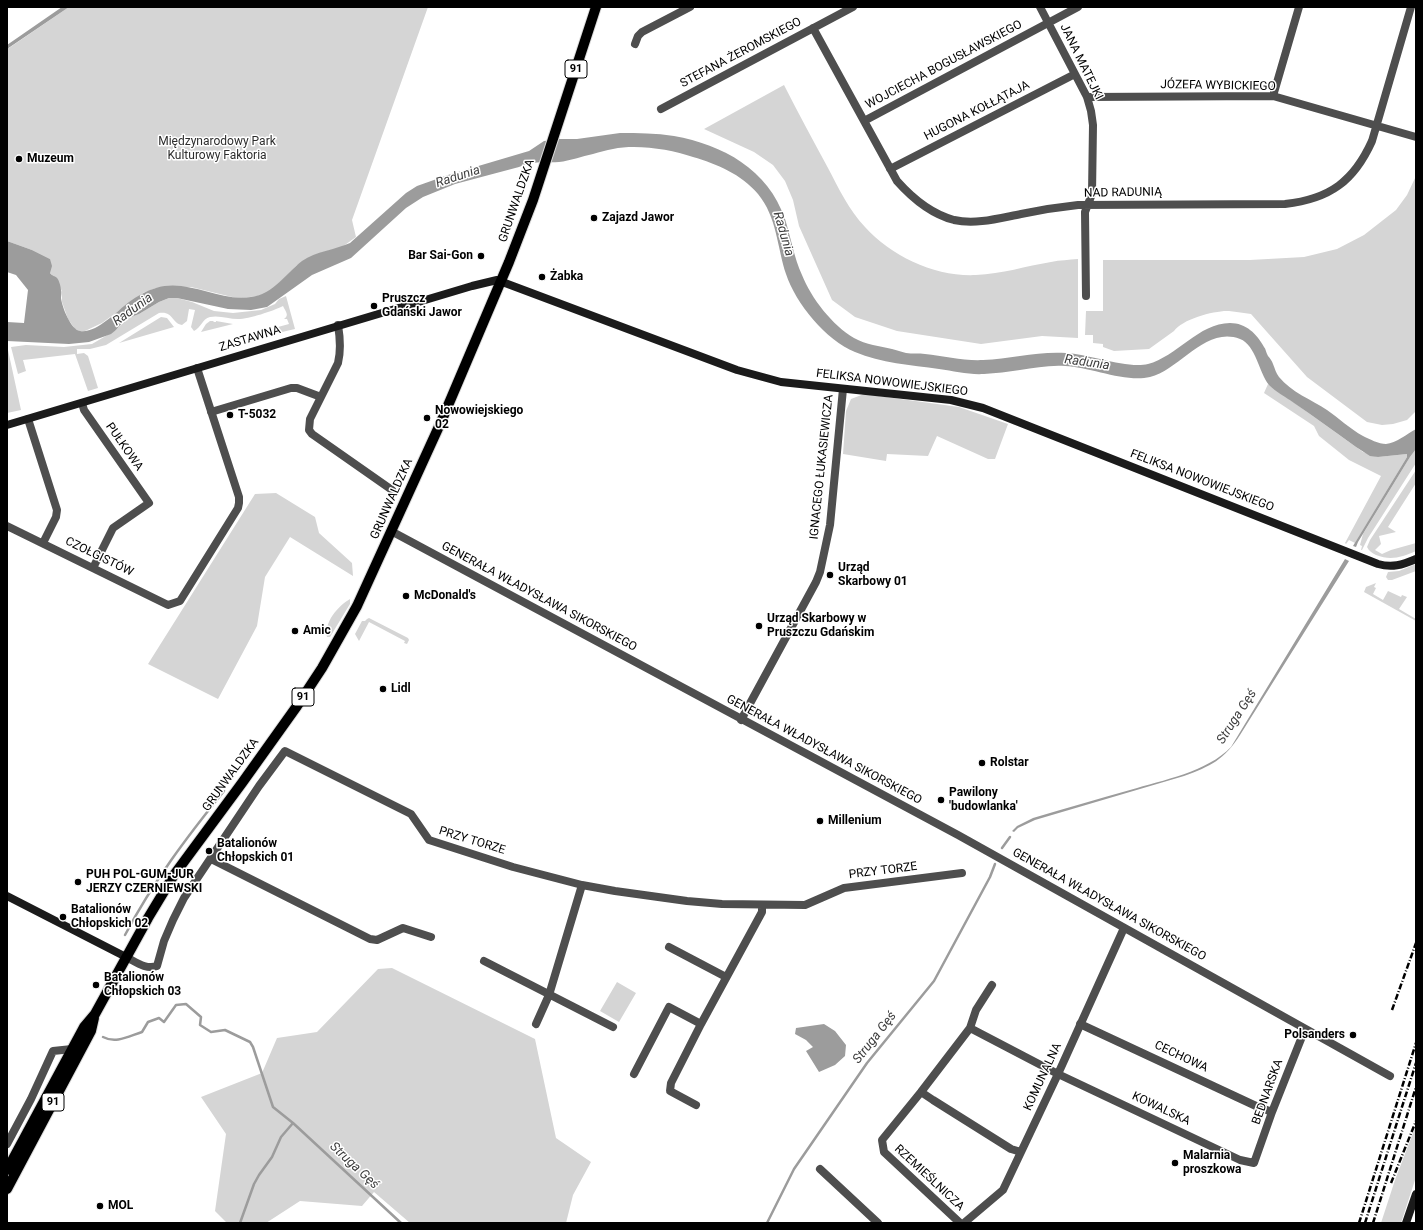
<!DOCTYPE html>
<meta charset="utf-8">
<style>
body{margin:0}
#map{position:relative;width:1423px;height:1230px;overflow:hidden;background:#fff;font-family:Roboto,sans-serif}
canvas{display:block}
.frame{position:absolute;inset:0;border:8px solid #000;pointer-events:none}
</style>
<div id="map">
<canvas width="1423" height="1230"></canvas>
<div class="frame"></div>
</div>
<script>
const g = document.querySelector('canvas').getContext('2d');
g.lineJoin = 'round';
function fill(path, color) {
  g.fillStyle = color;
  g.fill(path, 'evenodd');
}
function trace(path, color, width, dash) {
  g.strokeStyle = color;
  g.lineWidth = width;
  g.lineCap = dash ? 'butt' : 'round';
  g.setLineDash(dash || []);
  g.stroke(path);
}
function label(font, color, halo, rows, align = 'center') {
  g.font = font + ' Roboto,sans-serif';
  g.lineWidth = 3;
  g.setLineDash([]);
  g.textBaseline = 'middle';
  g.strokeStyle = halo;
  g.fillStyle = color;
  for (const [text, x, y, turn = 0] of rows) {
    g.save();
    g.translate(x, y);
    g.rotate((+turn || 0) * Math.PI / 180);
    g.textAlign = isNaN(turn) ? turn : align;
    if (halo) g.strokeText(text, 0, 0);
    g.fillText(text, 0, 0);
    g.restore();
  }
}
const green = new Path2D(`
 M69,7H428L352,220L356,237L342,247L317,254L296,266L274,288L267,293L258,296L242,298L232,297L191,287L156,288L143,293L102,323L85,331H79L75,329L68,319L62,302V291L54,277L50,273V259L32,250L7,241V46L9,48Z
 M784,85C798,113 813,140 828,168C839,189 849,210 865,227C892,257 936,277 976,275C1002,274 1026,266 1051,262C1060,260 1069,260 1078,259V338L1042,336L981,344L897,331L855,317L832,300L799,226L793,200L785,181L773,165L754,152L704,129Z
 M1416,176V411L1407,420L1393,424L1382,425L1367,422L1307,377L1251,314C1244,313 1237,312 1229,311C1216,310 1182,319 1174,331L1149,349L1114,351L1103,347V344L1093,343V335H1085L1086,311H1103V260H1250L1304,257L1337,249L1364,235L1396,210L1407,195Z
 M286,296L295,329L282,332L279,331L278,327L289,324L287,319H284C290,315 285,311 283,306C273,311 249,319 238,319C229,319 219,315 210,317C202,319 201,328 194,331L191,327L195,310L189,309L187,321L182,325C171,323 174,311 159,313L106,345L90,349H77V354L84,353L88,356L98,388L88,391L75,354L23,360L26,371L18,374L11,347L26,345L64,347L92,344L116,330L128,318L139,314L159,302L169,298H177L192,302L214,311L233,313L261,310L275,304L279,299Z
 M161,317L167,318L174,327L119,343Z
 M210,321H213L214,322H216V321L233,324L201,332L206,324Z
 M7,349L8,350L21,410L7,413Z
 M1268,384L1363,452L1378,457L1407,454V457L1355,543L1349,540L1346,544L1345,543L1381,476L1349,460L1319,436L1314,426L1264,393Z
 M864,394L959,407L1008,424L995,459H988L937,436L928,456L887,454L886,461L843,454L846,411L851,399Z
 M1416,449V463L1368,538L1362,550H1361L1362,546L1360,545L1363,534L1410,457Z
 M1416,470V483L1388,527L1396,532L1379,536L1381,544L1375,550L1382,554L1391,550L1416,543V551C1402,557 1391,561 1376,555C1372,553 1369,551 1367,547L1370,540Z
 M276,493L315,517L319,533L352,563L353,576L290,537L265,577L257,626L218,699L148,664L255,494Z
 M1416,564V571L1392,580H1388L1386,577L1388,572L1399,571Z
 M1376,583L1374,587L1376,588L1373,594L1383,600L1388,591L1401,597L1402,595L1407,597L1399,609L1416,619V621L1364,592L1366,587Z
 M350,599V604L330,637H327C324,622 338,606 350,599Z
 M369,618L408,638L409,640L407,644L404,643L405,641L369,622L359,641L355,634L362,621H365L367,619Z
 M392,968L535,1039L556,1138L591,1162L573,1195L566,1223H410L374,1192L362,1206L300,1201L266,1223H227L215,1211L226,1134L201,1097L262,1073L277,1038L317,1032L378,969Z
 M617,982L636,993L619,1022L600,1011Z
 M1416,1125V1177L1401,1223H1381L1395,1180Z`);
const water = new Path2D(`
 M62,7H69L7,49V45Z
 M620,133C638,133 656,133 674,136C723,145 768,169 785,219C791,238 794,258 802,275C811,298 833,326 854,338C866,345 880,346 892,349C897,350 901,352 906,353C912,354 919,353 925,354C944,356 964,361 983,360C1011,359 1038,351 1066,353C1089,354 1127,369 1148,364C1176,357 1199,323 1230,323C1246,323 1257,334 1264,347C1266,349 1266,353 1268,356C1270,358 1272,361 1273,364C1275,369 1276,373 1279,377C1291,392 1312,400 1327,410C1339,418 1350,429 1363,436C1369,439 1379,444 1386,444C1396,443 1407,434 1416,429V449L1410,457L1358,542L1356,547L1353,546L1407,457V454L1378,457L1370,456L1356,447C1335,432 1315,417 1294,403C1286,397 1276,392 1269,385C1259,373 1256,345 1240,339C1205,326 1180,370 1150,377C1126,383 1090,367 1065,366C1049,365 1035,368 1020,370C1008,372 996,373 984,374C969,375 954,371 939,369C911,365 881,363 855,352C826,340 796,304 786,274C777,247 777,217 758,194C741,174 717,164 693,157C670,149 636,144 613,149C606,150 600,152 593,154C582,156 570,161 559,162C545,163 532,160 519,167L455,184L423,197L406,208L351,258L312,275L267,307L251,310L228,309L177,298H169L159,302L139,314L126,319L116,330L111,334L89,342L69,344L7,341V322L24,323L28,290L16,275L7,272V241L32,250L50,259L52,266L50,273C52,276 55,276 57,278C59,280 61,287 61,290C62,292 61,296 61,298C62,307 71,330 80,331C96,334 117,311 129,302C137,296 146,291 156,288C188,278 218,302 251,297C274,294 285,274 302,261C316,251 335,250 350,243L406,193L417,186L448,175L529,151L544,141L559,139H577Z
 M1345,559L1349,561L1240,735C1224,760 1211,766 1184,776L1035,820L1018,828L1014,832L1012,831L1017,826L1033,818C1066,808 1098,799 1130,790C1163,780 1207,772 1231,747Z
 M824,1024L835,1031L846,1045L845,1056L835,1065L819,1072L806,1051L813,1047L806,1040L795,1034L796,1028Z`);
const stream = new Path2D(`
 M1002,848L1010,837
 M125,935C153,882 186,838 224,791
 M103,1037C116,1044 129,1036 142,1032L148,1022L159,1018L164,1022L176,1005L186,1004L201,1017L200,1025L211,1032L225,1030L250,1042L253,1047L273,1107L293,1123L401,1223
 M240,1223L254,1184L259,1175L272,1157L281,1137L293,1123
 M767,1223L794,1169L867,1063L934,981L990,877L995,864`);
const street = new Path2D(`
 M1040,7L1087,97L1091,111L1093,125L1092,194L1085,212L1086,296
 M813,28L897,181C913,199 931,214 954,220C976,225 1000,218 1021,214C1040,210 1059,207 1078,205L1285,204C1330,199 1354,181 1372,141L1411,7
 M635,44L638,36L642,32L690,7
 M1273,96L1299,7
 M1087,97L1273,96L1416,137
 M661,109L853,7
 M864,121L1078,7
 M890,169L1075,74
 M338,325C340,337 341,351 338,363L310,419L309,430L312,434L392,490
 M82,403L84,410L149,503L113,528L93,568
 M211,412L291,388H297L321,397
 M28,419L57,510L56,517L43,543
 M7,526L168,605L180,601L238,508L239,503V497L197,368
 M391,531L958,835L1390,1076
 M741,720L816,582L820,572L830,525L843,389
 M211,859L370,939L377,940L403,928L431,937
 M669,947L726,977
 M126,957C136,962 146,970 157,966L164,941L173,920L184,898L259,786L285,751L411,814L429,840L513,867L582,885L615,891L687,901L722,904L805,905L844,888L962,873
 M484,961L613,1027
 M536,1024L549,995L582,885
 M1080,1024L1256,1106L1272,1112
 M970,1028L1058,1074L1240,1160L1254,1163L1272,1112L1305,1029
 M634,1074L669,1007L701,1024
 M921,1092L933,1100L1011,1149L1021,1152
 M696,1105L670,1091L671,1083L701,1024L762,912V905
 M7,1144L31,1099L53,1051L72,1049
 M820,1169L878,1223
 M960,1223L884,1152L882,1140L921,1092L970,1028L976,1010L992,985
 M964,1223L1003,1190L1058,1074L1124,928`);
const secondary = new Path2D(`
 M7,425L472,286L497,280L737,370L781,382L951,400L983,408L1378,564C1392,568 1402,565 1416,559
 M7,896L126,957
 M1406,1223L1416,1194`);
const primary = new Path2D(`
 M7,1170L84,1027L95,1014L148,918L174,875L242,783L297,706L322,668L357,606L441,422L509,262L533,200L596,7
 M7,1189L91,1031L94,1018`);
const rail = new Path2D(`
 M1392,1010L1416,943
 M1391,1183L1416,1121
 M1359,1223L1416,1043
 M1365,1223L1416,1063
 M1373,1223L1416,1087`);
const markers = [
 [19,159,4,"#000"],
 [594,218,4,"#000"],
 [481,256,4,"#000"],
 [542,277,4,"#000"],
 [374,306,4,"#000"],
 [230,415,4,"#000"],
 [427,418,4,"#000"],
 [830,575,4,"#000"],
 [406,596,4,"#000"],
 [759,626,4,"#000"],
 [295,631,4,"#000"],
 [383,689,4,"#000"],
 [982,763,4,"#000"],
 [941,800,4,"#000"],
 [820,821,4,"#000"],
 [209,851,4,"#000"],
 [78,882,4,"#000"],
 [63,917,4,"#000"],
 [96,985,4,"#000"],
 [1353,1035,4,"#000"],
 [1175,1163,4,"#000"],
 [100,1206,4,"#000"]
];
const shields = [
 [576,69,22],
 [303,697,22],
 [53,1102,22]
];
const shieldNames = [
 ["91",576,69],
 ["91",303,697],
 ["91",53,1102]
];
const streetNames = [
 ["STEFANA ŻEROMSKIEGO",741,53,-28],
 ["JANA MATEJKI",1081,62,64],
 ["WOJCIECHA BOGUSŁAWSKIEGO",944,65,-28],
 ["JÓZEFA WYBICKIEGO",1218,86,1],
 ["HUGONA KOŁŁĄTAJA",977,111,-27],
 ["NAD RADUNIĄ",1123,193,-1],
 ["GRUNWALDZKA",517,201,-71],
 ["ZASTAWNA",250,339,-17],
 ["FELIKSA NOWOWIEJSKIEGO",892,383,7],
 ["PUŁKOWA",124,447,55],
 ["IGNACEGO ŁUKASIEWICZA",822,467,-84],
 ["FELIKSA NOWOWIEJSKIEGO",1202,481,21],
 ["GRUNWALDZKA",392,499,-66],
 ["CZOŁGISTÓW",99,557,26],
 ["GENERAŁA WŁADYSŁAWA SIKORSKIEGO",539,597,28],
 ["GENERAŁA WŁADYSŁAWA SIKORSKIEGO",824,750,28],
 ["GRUNWALDZKA",231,775,-54],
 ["PRZY TORZE",472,841,17],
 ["PRZY TORZE",883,871,-7],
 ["GENERAŁA WŁADYSŁAWA SIKORSKIEGO",1109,905,29],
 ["CECHOWA",1181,1057,25],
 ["KOMUNALNA",1043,1077,-65],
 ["BEDNARSKA",1268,1092,-70],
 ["KOWALSKA",1161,1109,25],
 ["RZEMIEŚLNICZA",929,1178,43]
];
const parkNames = [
 ["Międzynarodowy Park",217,142],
 ["Kulturowy Faktoria",217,156]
];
const poiNames = [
 ["Muzeum",27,159],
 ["Zajazd Jawor",602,218],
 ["Bar Sai-Gon",473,256,"right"],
 ["Żabka",550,277],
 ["Pruszcz",382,299],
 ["Gdański Jawor",382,313],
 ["Nowowiejskiego",435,411],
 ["02",435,425],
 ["T-5032",238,415],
 ["Urząd",838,568],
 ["Skarbowy 01",838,582],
 ["McDonald's",414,596],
 ["Urząd Skarbowy w",767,619],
 ["Pruszczu Gdańskim",767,633],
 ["Amic",303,631],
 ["Lidl",391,689],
 ["Rolstar",990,763],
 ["Pawilony",949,793],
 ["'budowlanka'",949,807],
 ["Millenium",828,821],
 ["Batalionów",217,844],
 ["Chłopskich 01",217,858],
 ["PUH POL-GUM-JUR",86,875],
 ["JERZY CZERNIEWSKI",86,889],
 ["Batalionów",71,910],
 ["Chłopskich 02",71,924],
 ["Batalionów",104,978],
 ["Chłopskich 03",104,992],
 ["Polsanders",1345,1035,"right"],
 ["Malarnia",1183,1156],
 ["proszkowa",1183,1170],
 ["MOL",108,1206]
];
const waterNames = [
 ["Radunia",458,177,-18],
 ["Radunia",783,234,74],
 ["Radunia",133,310,-36],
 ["Radunia",1087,363,8],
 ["Struga Gęś",1237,717,-57],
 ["Struga Gęś",875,1038,-52],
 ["Struga Gęś",354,1166,43]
];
fill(green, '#d5d5d5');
fill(water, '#9c9c9c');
trace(stream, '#9c9c9c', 2.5);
trace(primary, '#dbdbdb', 12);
trace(street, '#4e4e4e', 8);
trace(secondary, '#1b1b1b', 8);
trace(primary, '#000', 10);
trace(rail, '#000', 2.5, [6, 2, 1, 2]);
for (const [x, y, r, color] of markers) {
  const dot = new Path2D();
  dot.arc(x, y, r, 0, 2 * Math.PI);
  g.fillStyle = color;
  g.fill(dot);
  trace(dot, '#fff', 1.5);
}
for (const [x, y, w] of shields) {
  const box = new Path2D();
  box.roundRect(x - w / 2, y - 9, w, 18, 3);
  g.fillStyle = '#fff';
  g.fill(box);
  trace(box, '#000', 1);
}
label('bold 11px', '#000', null, shieldNames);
label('12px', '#000', '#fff', streetNames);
label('12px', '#2c2c2c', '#fff', parkNames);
label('bold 12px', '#000', '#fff', poiNames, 'left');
label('italic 13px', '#3d3d3d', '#fff', waterNames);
</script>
